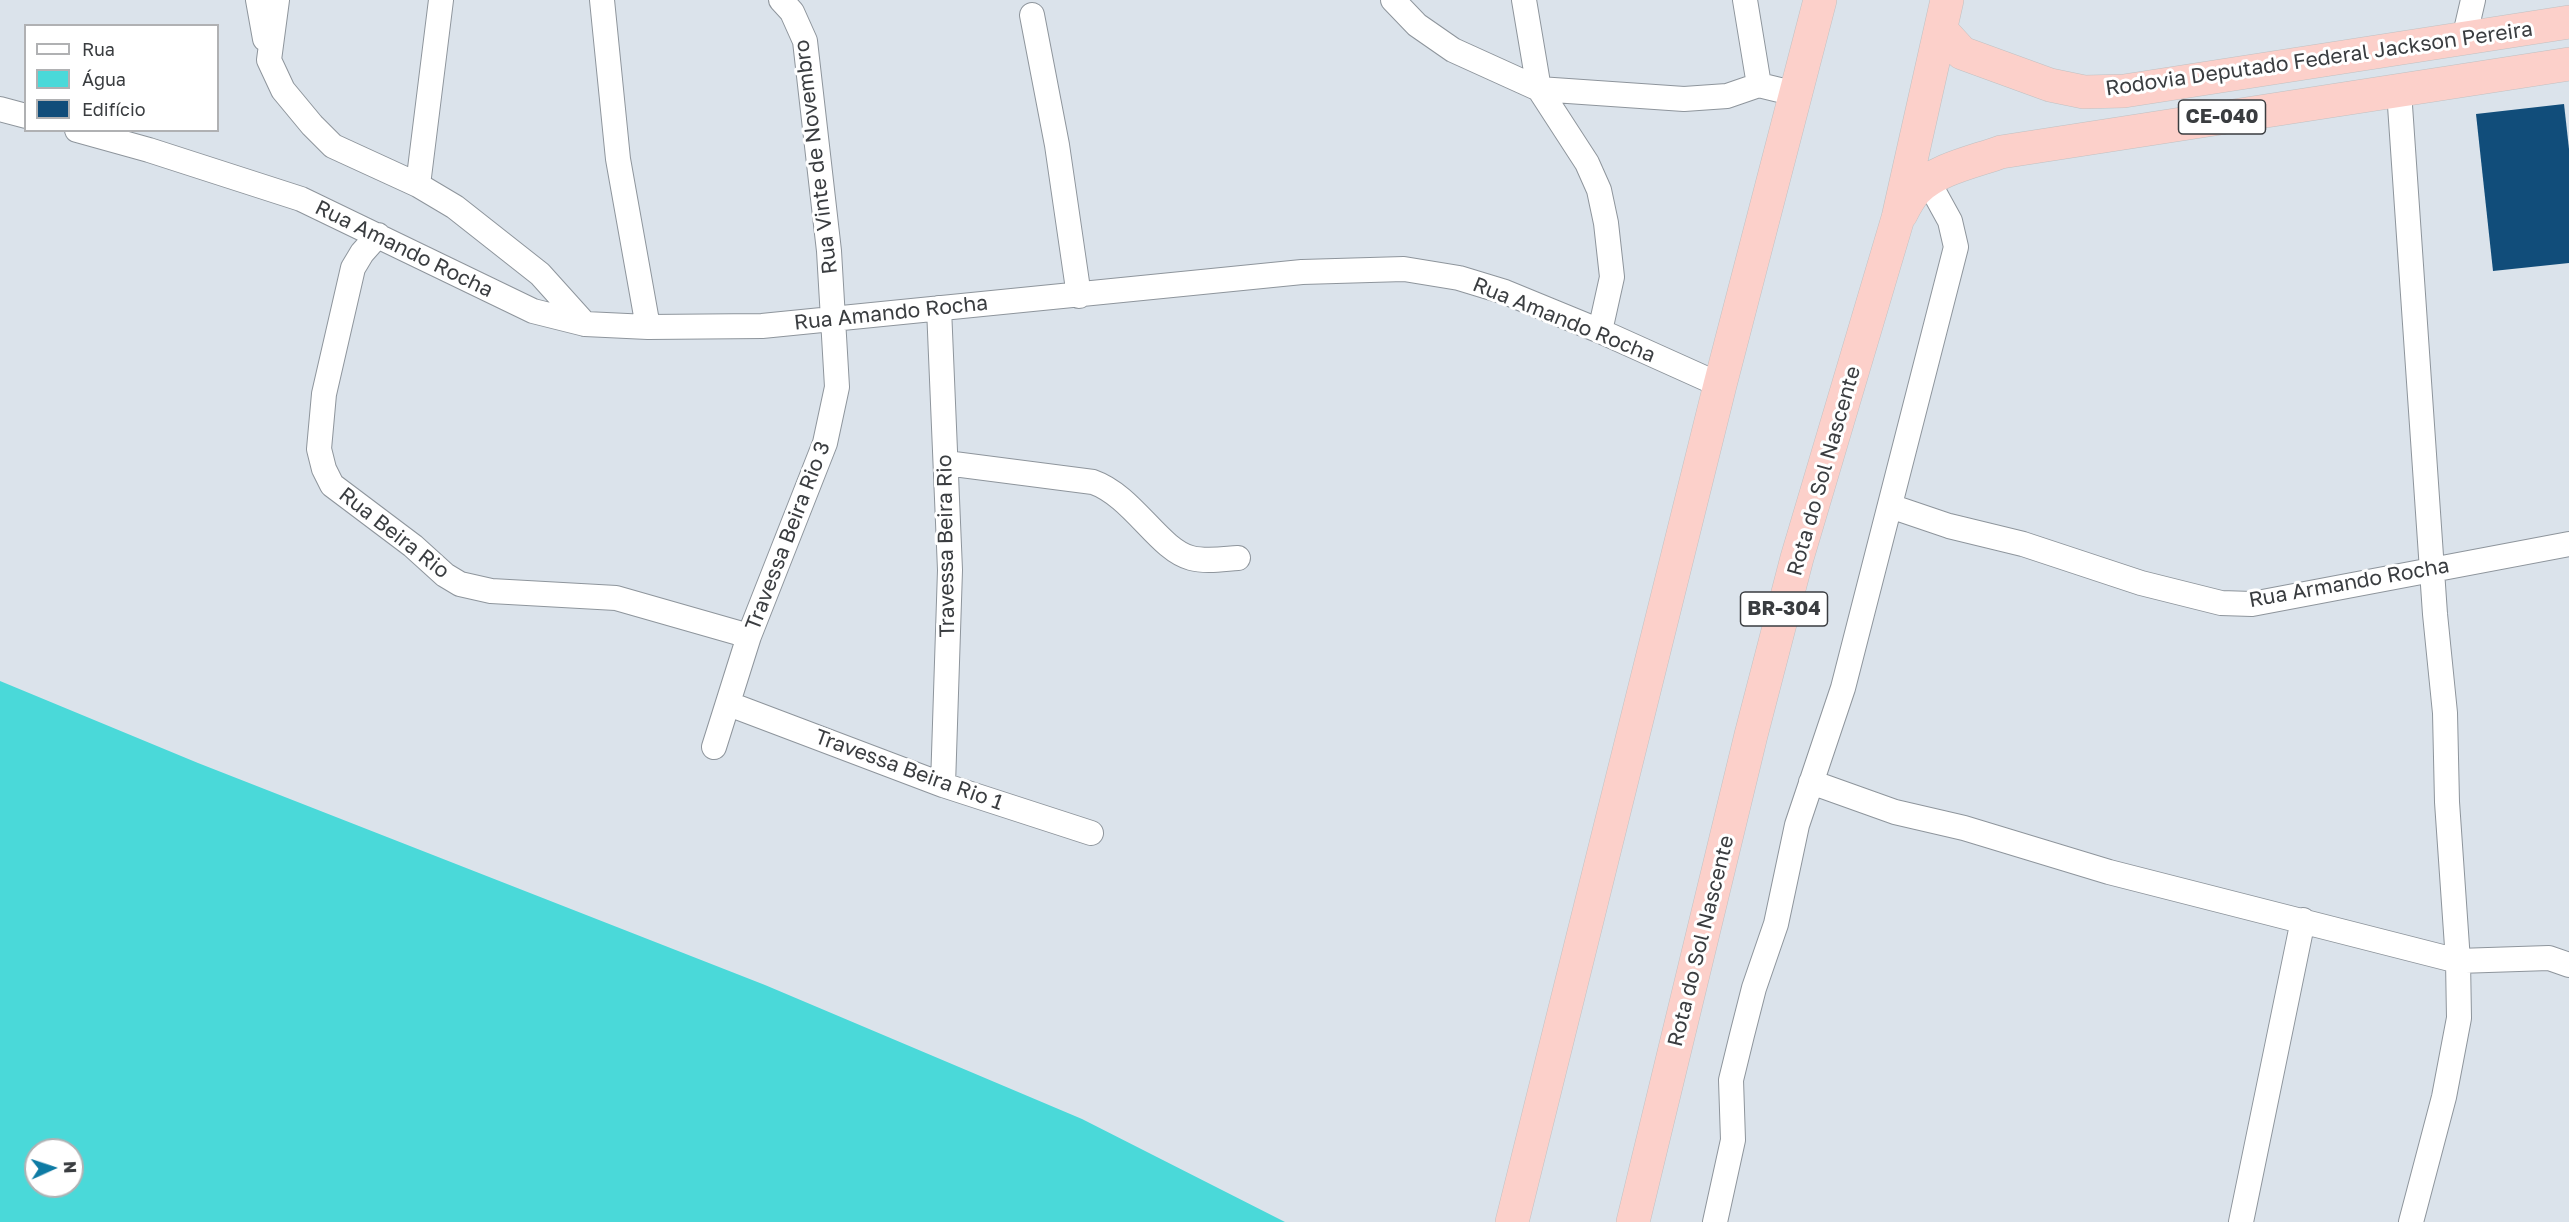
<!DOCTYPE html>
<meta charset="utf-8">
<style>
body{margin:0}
#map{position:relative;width:2569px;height:1222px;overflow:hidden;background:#dbe3eb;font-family:"Golos Text",sans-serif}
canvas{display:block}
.legend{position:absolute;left:24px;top:24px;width:195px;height:108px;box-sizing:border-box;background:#fff;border:2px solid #b0b1b3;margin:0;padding:8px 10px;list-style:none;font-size:18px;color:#3a3d40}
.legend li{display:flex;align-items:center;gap:12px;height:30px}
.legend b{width:30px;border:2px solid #b0b1b3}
.north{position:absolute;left:24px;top:1138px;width:60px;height:60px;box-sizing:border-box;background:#fff;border:2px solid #b0b1b3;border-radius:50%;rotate:87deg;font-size:16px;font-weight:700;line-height:24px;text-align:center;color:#3a3d40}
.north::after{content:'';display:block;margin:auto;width:21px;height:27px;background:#0e7ba4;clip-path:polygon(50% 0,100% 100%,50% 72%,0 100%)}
</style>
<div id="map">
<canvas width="2569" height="1222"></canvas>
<ul class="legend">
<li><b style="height:8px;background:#fff"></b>Rua</li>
<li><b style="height:16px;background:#4ad9d9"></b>Água</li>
<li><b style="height:16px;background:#114d7a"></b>Edifício</li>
</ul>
<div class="north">N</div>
</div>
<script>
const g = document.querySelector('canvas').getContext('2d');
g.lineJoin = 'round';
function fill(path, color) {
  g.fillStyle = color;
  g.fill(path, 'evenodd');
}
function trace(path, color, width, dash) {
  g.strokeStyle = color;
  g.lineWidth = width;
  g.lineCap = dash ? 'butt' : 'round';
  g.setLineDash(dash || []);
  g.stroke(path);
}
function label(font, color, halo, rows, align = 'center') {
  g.font = font + ' "Golos Text",sans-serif';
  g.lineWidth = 6;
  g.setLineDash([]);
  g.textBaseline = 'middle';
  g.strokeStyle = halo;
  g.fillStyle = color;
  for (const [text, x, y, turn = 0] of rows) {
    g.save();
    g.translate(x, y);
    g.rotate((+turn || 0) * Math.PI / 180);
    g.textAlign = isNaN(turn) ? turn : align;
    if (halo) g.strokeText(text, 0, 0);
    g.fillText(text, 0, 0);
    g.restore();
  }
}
const water = new Path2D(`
 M0,681L198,763L765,985L1082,1119L1285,1222H0ZM36,1150H72V1186H36Z`);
const building = new Path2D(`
 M2564,104L2569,149V263L2493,271L2476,114Z`);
const minor = new Path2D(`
 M258,0L265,39
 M277,0L269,60L283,90L312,125L333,146L418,185L455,207L540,274L585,324
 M602,0L618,159L648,327
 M1393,0L1417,25L1453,50L1539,89L1587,163L1599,190L1606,223L1612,277L1600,331
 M1524,0L1539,89L1684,99L1727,96L1759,85L1796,94
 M1745,0L1759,85
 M1032,15L1057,145L1079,296
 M2464,39L2473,0
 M2399,91L2435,614L2445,713L2447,802L2458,961L2459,1018L2444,1097L2411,1222
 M0,109L26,116
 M77,130L149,150L301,199L533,311L585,324L648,327L762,326L1302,272L1404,269L1459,278L1505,292L1600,331L1720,385
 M418,185L441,0
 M378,235L362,253L353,268L324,394L319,449L324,469L332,485L413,546L445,575L460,584L491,591L616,598L749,636
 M939,308L950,570L943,785
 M946,463L1093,482C1133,496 1159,550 1191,558C1206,562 1223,559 1238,558
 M1890,506L1949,526L2023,544L2141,583L2221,603L2252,604L2569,544
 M729,704L943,785L1091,833
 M714,747L749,636L825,443L837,387L829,251L805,41L792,12L781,0
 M1811,782L1895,812L1964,828L2109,872L2458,961L2549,958L2569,965
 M1715,1222L1733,1140L1731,1080L1742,1035L1754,988L1776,924L1797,825L1843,688L1956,247L1950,221L1928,181
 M2241,1222L2303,920`);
const trunk = new Path2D(`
 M1941,30L1962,53L2050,85L2084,92L2124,91L2569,22
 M1901,214C1905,206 1910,197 1916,190C1937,169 1973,162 2001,152L2569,64
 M1512,1222L1720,385L1820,0
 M1633,1222L1751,735L1797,558L1898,218L1947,0`);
const shields = [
 [2222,117,87],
 [1784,609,87]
];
const shieldNames = [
 ["CE-040",2222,117],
 ["BR-304",1784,609]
];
const streetNames = [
 ["Rodovia Deputado Federal Jackson Pereira",2319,59,-8],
 ["Rua Vinte de Novembro",816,157,-97],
 ["Rua Amando Rocha",404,249,26],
 ["Rua Amando Rocha",891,313,-6],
 ["Rua Amando Rocha",1564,320,22],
 ["Rota do Sol Nascente",1824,471,-74],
 ["Rua Beira Rio",394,533,38],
 ["Travessa Beira Rio 3",788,536,-69],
 ["Travessa Beira Rio",946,546,-91],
 ["Rua Armando Rocha",2349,583,-10],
 ["Travessa Beira Rio 1",909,770,20],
 ["Rota do Sol Nascente",1701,941,-76]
];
fill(water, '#4ad9d9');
fill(building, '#114d7a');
trace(minor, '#8e959c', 26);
trace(trunk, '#c0c1c2', 34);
trace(minor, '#fff', 24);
trace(trunk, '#fcd0ca', 33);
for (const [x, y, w] of shields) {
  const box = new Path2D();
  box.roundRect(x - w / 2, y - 17, w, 34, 4.5);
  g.fillStyle = '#fff';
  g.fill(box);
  trace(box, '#3a3d40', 1.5);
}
label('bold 20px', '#3a3d40', null, shieldNames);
label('21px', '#3a3d40', '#fff', streetNames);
</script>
